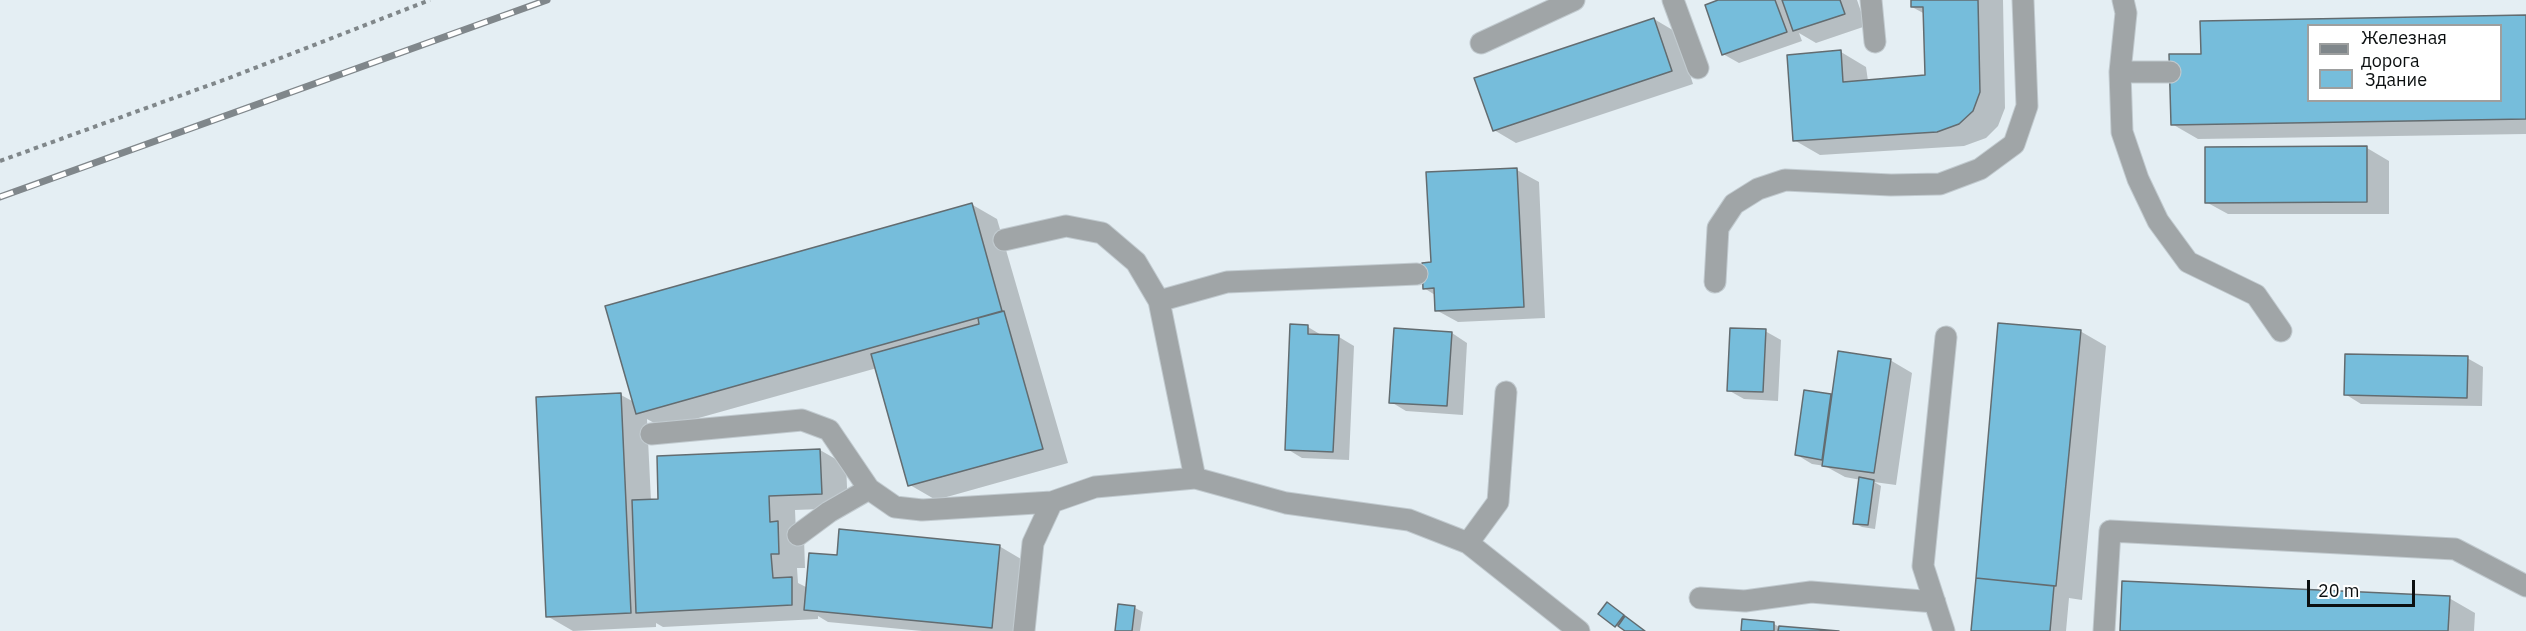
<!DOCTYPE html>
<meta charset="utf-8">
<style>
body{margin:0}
#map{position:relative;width:2526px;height:631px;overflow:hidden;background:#e4eef3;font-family:"IBM Plex Sans",sans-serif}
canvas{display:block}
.legend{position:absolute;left:2307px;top:24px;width:195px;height:78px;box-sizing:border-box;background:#fff;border:2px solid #9d9f9f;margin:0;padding:8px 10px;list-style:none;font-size:18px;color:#0b0f10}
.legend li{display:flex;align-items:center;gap:12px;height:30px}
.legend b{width:30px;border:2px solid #9d9f9f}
.scale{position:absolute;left:2307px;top:580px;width:108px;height:27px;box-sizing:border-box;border:3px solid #0b0f10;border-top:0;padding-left:8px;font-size:18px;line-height:21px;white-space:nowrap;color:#0b0f10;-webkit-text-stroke:4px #fff;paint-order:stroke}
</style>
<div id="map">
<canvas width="2526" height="631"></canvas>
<ul class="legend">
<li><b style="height:8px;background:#80878b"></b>Железная дорога</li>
<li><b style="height:16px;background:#76bddb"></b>Здание</li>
</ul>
<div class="scale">20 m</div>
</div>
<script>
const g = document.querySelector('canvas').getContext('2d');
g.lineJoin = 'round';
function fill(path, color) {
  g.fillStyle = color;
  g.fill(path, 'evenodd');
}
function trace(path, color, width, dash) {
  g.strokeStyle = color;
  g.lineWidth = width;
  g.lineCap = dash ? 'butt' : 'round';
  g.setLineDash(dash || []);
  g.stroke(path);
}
const shadow = new Path2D(`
 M1723,0H1857L1866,26L1816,43L1799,33L1802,41L1739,63L1723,54Z
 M1912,0H2003L2005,108L1998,126L1986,138L1964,146L1820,155L1794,140L1841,52L1866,67L1868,81L1926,76L1925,14L1912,7Z
 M2526,17V134L2198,139L2172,124L2202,55V23ZM2308,26H2500V100H2308Z
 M1654,19L1676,32L1693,84L1516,143L1494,130Z
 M2367,148L2389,161V214H2228L2206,202Z
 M1517,170L1539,182L1545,318L1458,322L1436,310L1435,295L1424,288L1432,264Z
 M971,204L997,219L1068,463L936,500L910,485L877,368L663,428L647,419L651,501H660L820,450L846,465L848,508L795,510L796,533L804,538L805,568H797L798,583L808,588L838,557L999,546L1021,559L1014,631H922L828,622L818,616V619L663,627L656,623V627L573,631L547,616L621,395L634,402Z
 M1999,325L2080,331L2106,346L2082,600L2069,598L2066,631H1972Z
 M1308,327L1323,336L1339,337L1354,346L1349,460L1302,458L1287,449Z
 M1765,331L1781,340L1778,401L1744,399L1728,390Z
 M1452,333L1467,343L1463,415L1406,411L1391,402Z
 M2467,358L2483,367L2482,406L2361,404L2345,394Z
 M1890,360L1912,373L1896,485L1874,482L1881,486L1875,529L1862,527L1854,523L1861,480L1845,477L1825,466L1812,464L1797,455L1830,395L1833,397Z
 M2449,598L2475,613L2474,631H2122Z
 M1135,608L1143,612L1140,631H1116Z
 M1616,609L1630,621L1644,631H1627L1616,625Z
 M1774,624L1781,628L1825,631H1743Z`);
const building = new Path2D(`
 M1718,0H1775L1787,32L1722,55L1705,5Z
 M1782,0H1840L1845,14L1793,31Z
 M1911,0H1978L1980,92L1973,111L1959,124L1937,132L1793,141L1787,55L1841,50L1843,82L1925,75L1923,7H1911Z
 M2526,15V119L2171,125L2169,54H2201L2200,21ZM2308,26H2500V100H2308Z
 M1654,18L1672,71L1493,131L1474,78Z
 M2367,146V202L2205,203V147Z
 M1517,168L1524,307L1435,311L1434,288L1423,289L1422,263L1431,262L1426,172Z
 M972,203L1002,311L636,414L605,306Z
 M1004,311L1043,449L908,486L871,354L979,324L978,318Z
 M1998,323L2081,330L2056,586L1976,578Z
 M1290,324L1308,325V334L1339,335L1333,452L1285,450Z
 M1394,328L1452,332L1447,406L1389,403Z
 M1730,328L1766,329L1763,392L1727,391Z
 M1838,351L1891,359L1874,473L1822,466Z
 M2345,354L2468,356L2467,398L2344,395Z
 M1804,390L1831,394L1822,460L1795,455Z
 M621,393L631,613L546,617L536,397Z
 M820,449L822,494L769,496L770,522L778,521L779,554H771L773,578L792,577V605L636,613L632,500L658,499L657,456Z
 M1859,477L1874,480L1868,525L1853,524Z
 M839,529L1000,545L992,628L804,610L809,553L837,555Z
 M1976,578L2054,586L2050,631H1971Z
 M2122,581L2450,596L2448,631H2120Z
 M1607,602L1624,615L1615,627L1598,614Z
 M1118,604L1135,606L1132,631H1115Z
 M1625,616L1645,631H1625L1618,626Z
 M1742,619L1774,622V631H1741Z
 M1779,626L1839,631H1778Z`);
const path = new Path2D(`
 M0,161L229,78L430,0`);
const lane = new Path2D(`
 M1673,0L1698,68
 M1871,0L1875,42
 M2123,0L2126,13L2120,72L2122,132L2138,179L2158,221L2188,262L2256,295L2281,331
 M1481,43L1574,0
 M2120,72H2170
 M1004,240L1066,226L1102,233L1136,262L1159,301L1195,478
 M1715,282L1718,228L1734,204L1758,189L1785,180L1891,185L1940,184L1980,169L2014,144L2027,106L2023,0
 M1159,301L1227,282L1417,274
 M651,434L802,420L829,430L869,489L895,507L922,510L1052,502
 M798,535L829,512L869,489
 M1468,543L1498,502L1506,392
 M1700,598L1745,601L1811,592L1935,602
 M1024,631L1033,543L1052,502L1095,487L1195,478L1286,503L1409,520L1468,543L1579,631
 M1944,631L1923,566L1946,337
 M2104,631L2110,531L2455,549L2526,586`);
const rail = new Path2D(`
 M0,197L547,0`);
fill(shadow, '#0003');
fill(building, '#76bddb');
trace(building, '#636c70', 1.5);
trace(lane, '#c1cacf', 23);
trace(path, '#80878a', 4, [4.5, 4.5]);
trace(lane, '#a0a5a7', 21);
trace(rail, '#80878b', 7);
trace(rail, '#fff', 4.5, [14]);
</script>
